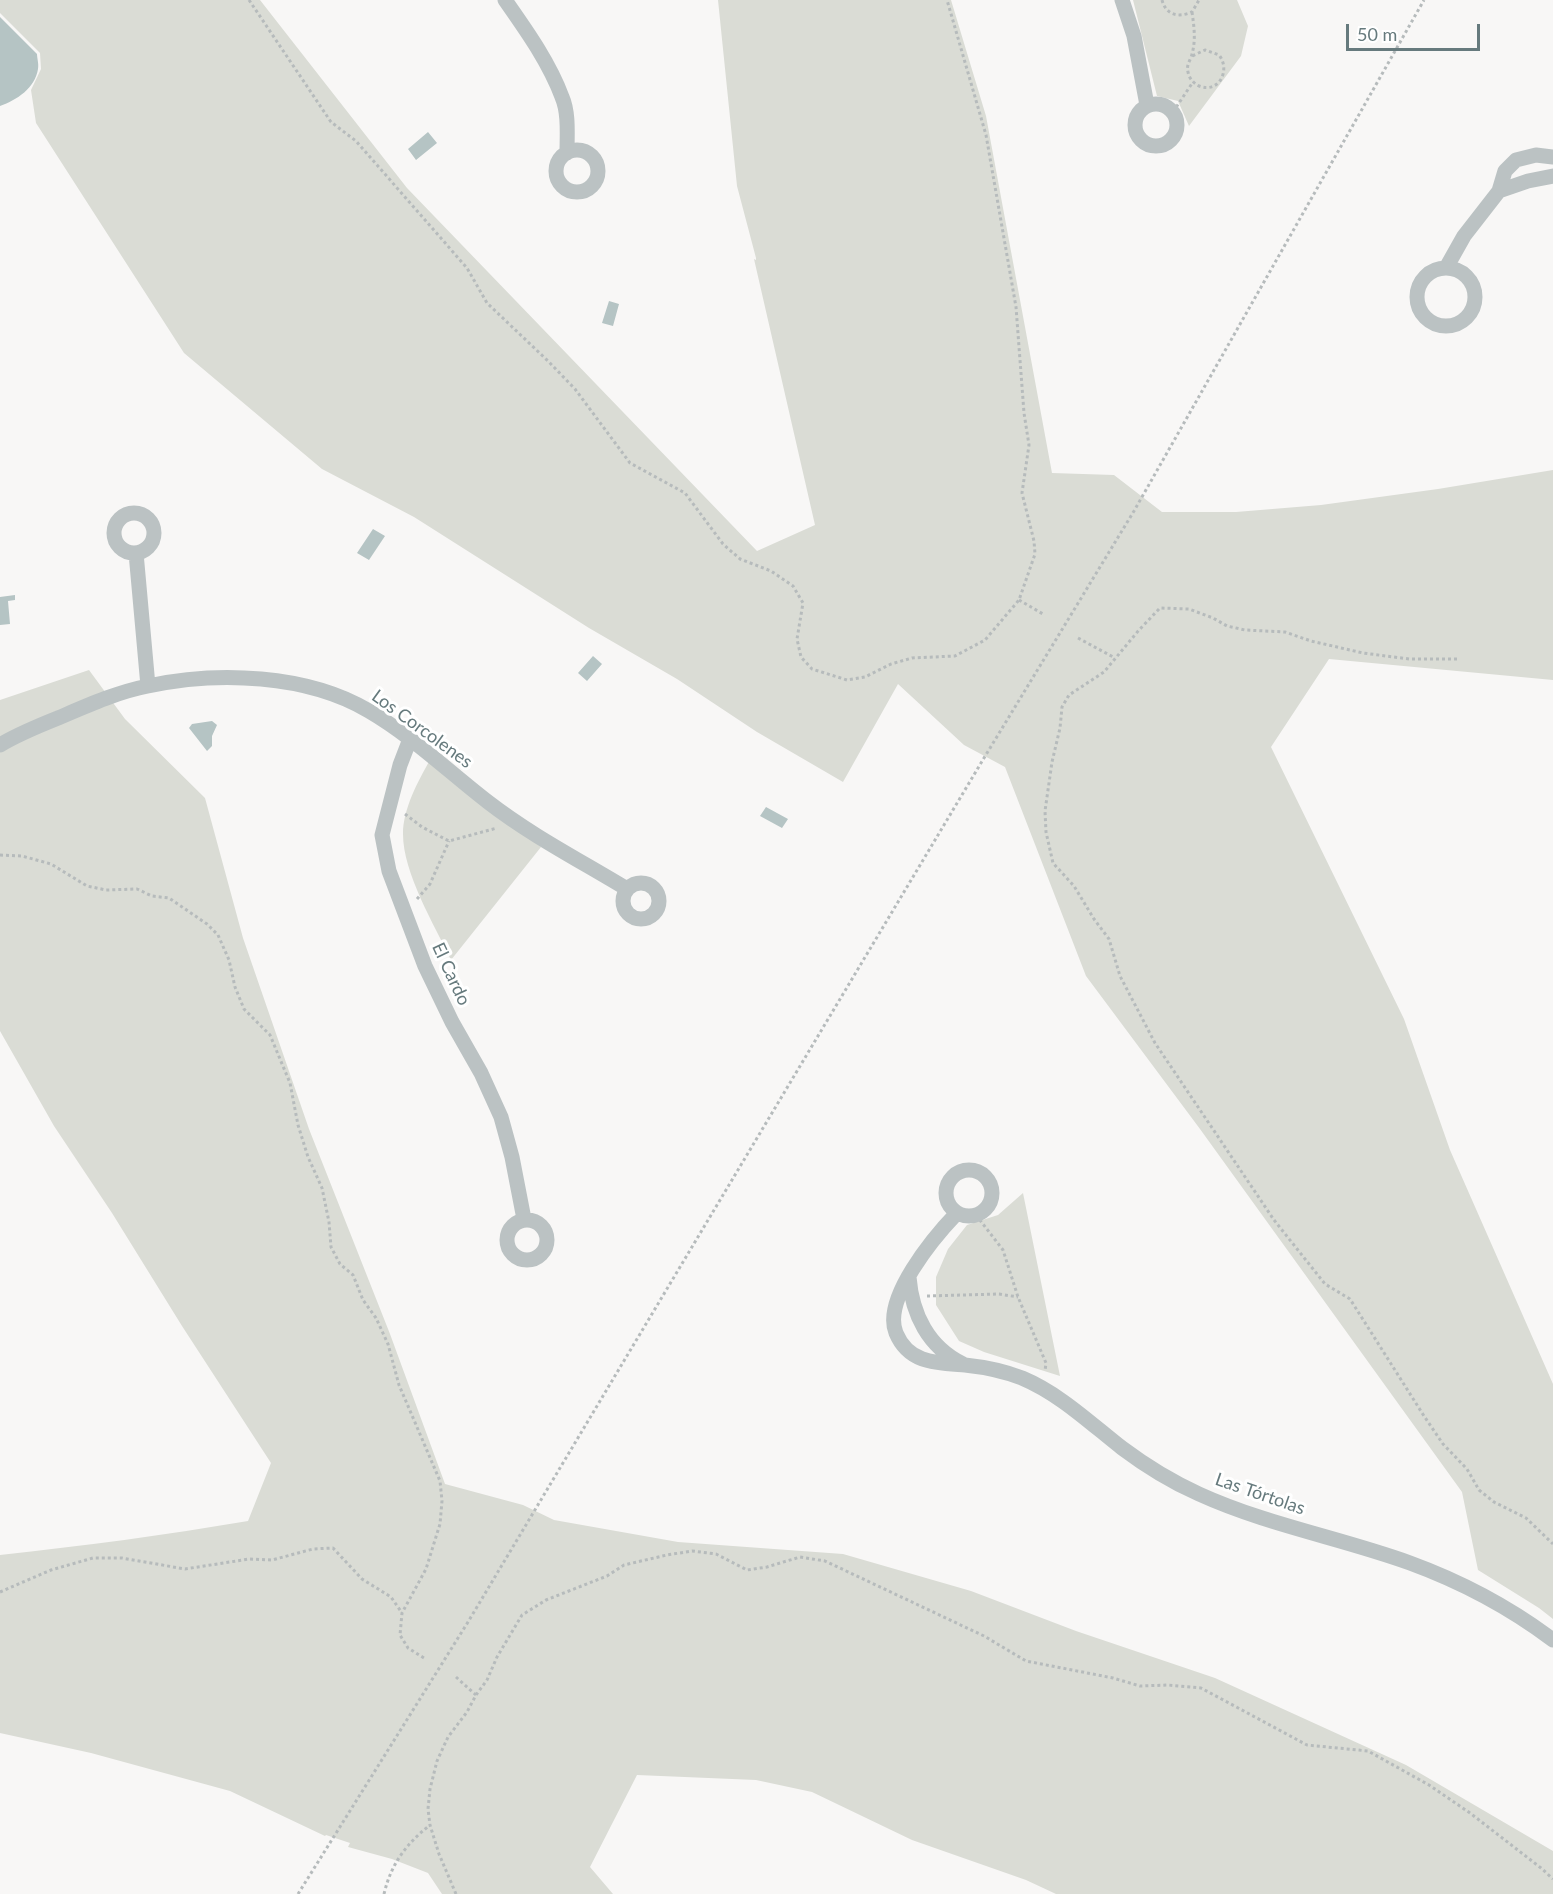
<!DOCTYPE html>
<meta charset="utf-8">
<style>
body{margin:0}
#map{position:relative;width:1553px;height:1894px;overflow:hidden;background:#f8f7f6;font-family:Lato,sans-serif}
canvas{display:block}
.scale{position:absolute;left:1346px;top:24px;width:134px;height:27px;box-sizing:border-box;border:3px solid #667a7d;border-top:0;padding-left:8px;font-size:18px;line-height:21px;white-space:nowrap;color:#667a7d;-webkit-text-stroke:4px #fff;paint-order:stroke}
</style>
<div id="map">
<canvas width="1553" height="1894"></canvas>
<div class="scale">50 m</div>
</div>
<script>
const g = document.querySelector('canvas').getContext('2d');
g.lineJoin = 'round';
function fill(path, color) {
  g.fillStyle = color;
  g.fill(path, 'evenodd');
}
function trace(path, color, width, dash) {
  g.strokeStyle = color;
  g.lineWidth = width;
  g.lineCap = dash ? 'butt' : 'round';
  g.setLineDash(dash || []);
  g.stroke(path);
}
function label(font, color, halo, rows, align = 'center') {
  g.font = font + ' Lato,sans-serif';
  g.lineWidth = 6;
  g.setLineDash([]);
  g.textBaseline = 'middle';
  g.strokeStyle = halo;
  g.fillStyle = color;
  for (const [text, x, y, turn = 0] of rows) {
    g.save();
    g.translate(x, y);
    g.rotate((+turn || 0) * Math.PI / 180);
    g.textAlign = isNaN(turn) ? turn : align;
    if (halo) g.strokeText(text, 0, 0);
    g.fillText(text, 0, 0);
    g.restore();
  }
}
const green = new Path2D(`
 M0,0H260L407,188L757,551L815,525L754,259L756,260V258L737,186L718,0H951L986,116L1052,473L1114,475L1162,512H1236L1321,505L1438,489L1553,470V680L1329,659L1271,747L1404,1019L1450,1150L1553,1384V1619L1539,1608L1478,1570L1462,1492L1200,1129L1086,976L1005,767L964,745L898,684L843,782L757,732L677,679L589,628L414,517L322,469L184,353L36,123L31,90L41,69L40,53L0,13Z
 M1133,0H1237L1248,26L1241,56L1189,126L1178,101L1157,96Z
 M89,670L125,719L205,798L243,938L309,1129L390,1334L445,1484L523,1505L554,1520L678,1542L843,1554L971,1591L1076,1631L1215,1678L1406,1765L1553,1851V1894H1056L1026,1880L912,1840L812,1792L756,1780L637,1775L590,1867L613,1894H442L428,1873L392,1859L348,1847L350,1843L326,1835L325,1836L230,1791L91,1753L0,1733V1555C83,1546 166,1535 248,1521L271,1463L182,1326L112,1213L54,1126L0,1031V700Z
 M430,760L541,847L451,960C434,924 403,873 403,834C403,809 418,781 430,760Z
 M1023,1193L1060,1376L984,1352L959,1341L936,1305V1277L948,1249L967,1225L998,1215Z`);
const water = new Path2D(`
 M0,17L37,54C37,58 39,64 38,69C35,88 17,100 0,106Z
 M428,132L437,143L416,160L408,149Z
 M609,301L619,304L613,326L602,323Z
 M373,529L385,536L369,560L357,553Z
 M15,595V600L8,601L10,624L0,625V597Z
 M593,656L602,664L587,681L578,673Z
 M212,721L217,725L212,736V746L207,751L189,728L192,724Z
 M766,807L788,819L782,828L760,816Z`);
const path = new Path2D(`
 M249,0L331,122L356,141L467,268L487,303L548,361L575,389L630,463L685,493L723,544L740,559L771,571L793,586L803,603L797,639L801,657L812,669L847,680L865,677L891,664L912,658L955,656L985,640L1019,600L1035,554L1034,541L1022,493L1029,445L1024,413L1016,307L986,135L947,0
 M1162,0C1166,15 1178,18 1192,12L1199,0
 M1192,12C1194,26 1196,40 1192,54C1191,60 1186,64 1188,72C1189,78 1193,83 1199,86C1219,94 1231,70 1219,55L1205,50L1192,56
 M1173,112L1193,82
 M1019,600L1043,614
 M1078,638L1115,658
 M1457,659H1409L1363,653L1311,641L1285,632L1245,630L1227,626L1213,618L1189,609L1160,608L1139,630L1104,672L1069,695L1062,707L1060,728L1052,762L1045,811L1046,832L1053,863L1074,886L1094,919L1109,939L1120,976L1155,1043L1274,1220L1325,1284L1350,1299L1424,1416L1443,1444L1467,1469L1479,1490L1494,1502L1526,1518L1553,1544
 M405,814L422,827L449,841L497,828
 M0,855L22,856L51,864L87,886L106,890L137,889L152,896L169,898L207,924L218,935L229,960L235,987L244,1009L270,1035L290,1083L298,1125L308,1157L322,1188L329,1222L331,1247L340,1264L353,1275L363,1300L376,1318L388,1344L399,1385L440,1481L442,1501L440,1524L426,1569L402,1613L400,1635L408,1648L424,1658
 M417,899L430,884L449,841
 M976,1215L1003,1250L1018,1297L1046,1363L1045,1371
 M927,1296L999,1294L1018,1297
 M0,1592L51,1570L93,1558H122L185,1569L249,1559L272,1560L313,1549L333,1548L362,1579L391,1597L402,1613
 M456,1677L476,1695
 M298,1894L468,1622L984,758L1134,511L1424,0
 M384,1894C391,1864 406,1844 430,1825
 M456,1894L439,1854L430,1825L428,1809L430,1789L437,1761L448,1737L467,1712L476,1695L487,1680L497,1657L522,1615L546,1600L607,1576L624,1565L667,1555L692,1551L716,1554L747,1570L767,1567L800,1557L825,1561L984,1636L1026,1661L1113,1678L1140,1686L1168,1685L1201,1688L1307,1745L1368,1751L1429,1785L1470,1813L1541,1868L1553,1879`);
const minor = new Path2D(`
 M505,0C526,30 549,62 562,97C569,113 567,135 567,153
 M1122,0L1134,36L1147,105
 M1135 125a21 21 0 1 1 42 0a21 21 0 1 1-42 0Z
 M556 171a21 21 0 1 1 42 0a21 21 0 1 1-42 0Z
 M1499,191L1528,181L1553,176
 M1417 297a29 29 0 1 1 58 0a29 29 0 1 1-58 0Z
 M1446,268L1464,236L1499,191L1505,171L1516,160L1536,155L1553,157
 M114 533a20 20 0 1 1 40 0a20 20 0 1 1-40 0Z
 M136,553L148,686
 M410,739L400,765L382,835L389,871L425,966L452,1022L481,1073L501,1117L512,1157L524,1219
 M0,745C18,734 38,726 58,718C86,706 117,692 148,686C217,671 307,674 369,711C412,736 449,772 488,802C532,836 581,861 627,889
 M623 901a18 18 0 1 1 36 0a18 18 0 1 1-36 0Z
 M946 1193a23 23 0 1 1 46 0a23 23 0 1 1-46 0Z
 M957,1213C934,1237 882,1299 896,1333C909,1364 937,1363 965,1365C984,1367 1004,1371 1022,1378C1060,1394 1090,1423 1122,1448C1146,1466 1172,1482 1199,1494C1267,1525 1341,1538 1410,1563C1462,1582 1509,1607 1553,1640
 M507 1240a20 20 0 1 1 40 0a20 20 0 1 1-40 0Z
 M909,1277C912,1314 928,1347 963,1364`);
const streetNames = [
 ["Los Corcolenes",422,729,36],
 ["El Cardo",451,974,65],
 ["Las Tórtolas",1260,1494,19]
];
fill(green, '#dadcd5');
fill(water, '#b5c4c4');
trace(path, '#b6bbbc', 3, [3, 3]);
trace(minor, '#bbc2c3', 15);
label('18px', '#667a7d', '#fff', streetNames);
</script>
